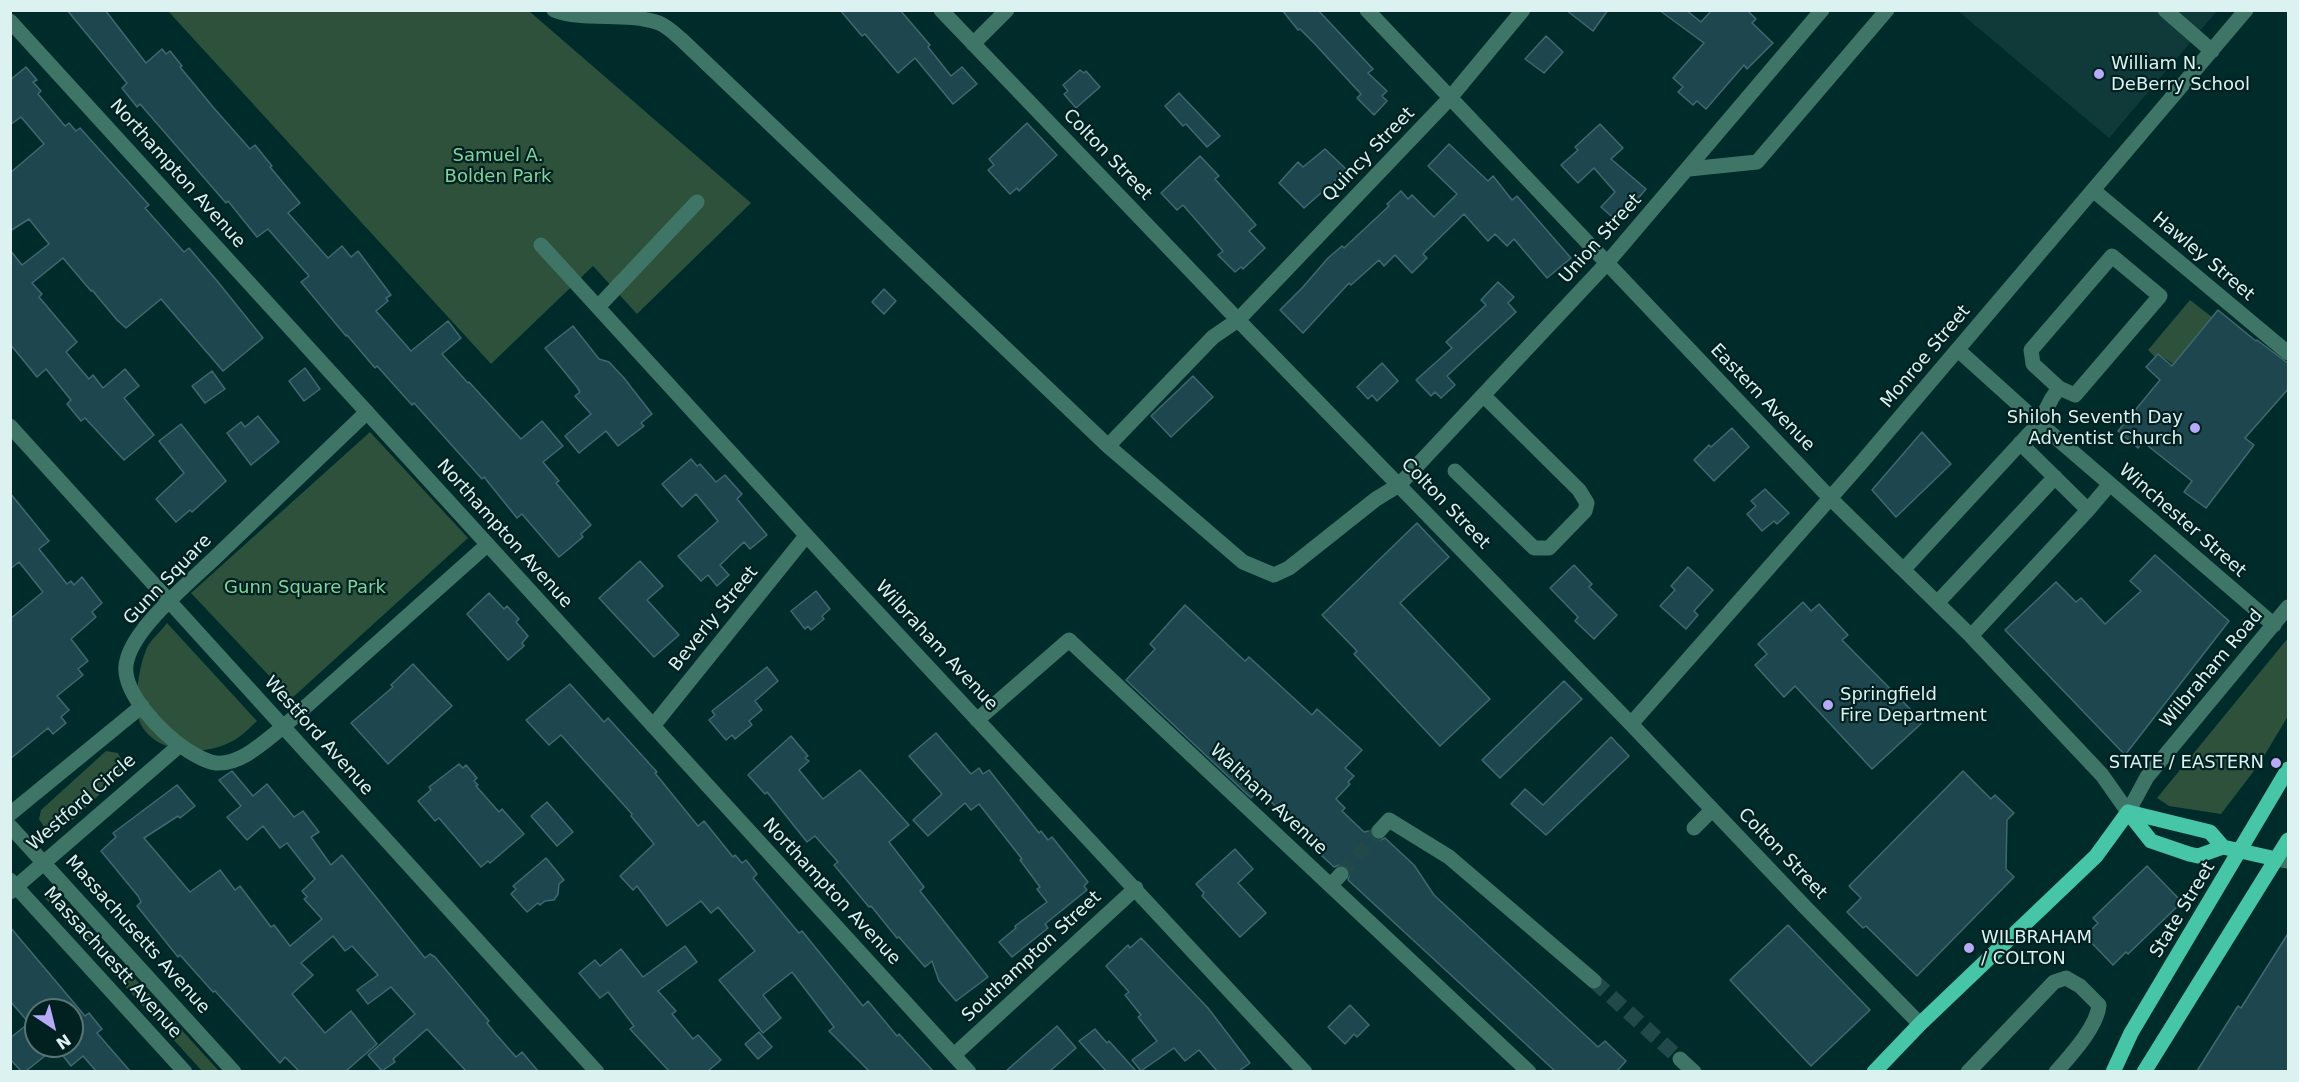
<!DOCTYPE html>
<style>
body{margin:0}
#map{position:relative;width:2299px;height:1082px;overflow:hidden;background:#002b2b;font-family:"DejaVu Sans",sans-serif}
canvas{display:block}
.frame{position:absolute;inset:0;border:12px solid #dcf2f1;pointer-events:none}
.north{position:absolute;left:24px;top:998px;width:60px;height:60px;box-sizing:border-box;background:#012020;border:2px solid #597474;border-radius:50%;rotate:145deg;font-size:16px;font-weight:700;line-height:24px;text-align:center;color:#dcf2f1}
.north::after{content:'';display:block;margin:auto;width:21px;height:27px;background:#b7abf7;clip-path:polygon(50% 0,100% 100%,50% 72%,0 100%)}
</style>
<div id="map">
<canvas width="2299" height="1082"></canvas>
<div class="frame"></div>
<div class="north">N</div>
</div>
<script>
const g = document.querySelector('canvas').getContext('2d');
g.lineJoin = 'round';
function fill(path, color) {
  g.fillStyle = color;
  g.fill(path, 'evenodd');
}
function trace(path, color, width, dash) {
  g.strokeStyle = color;
  g.lineWidth = width;
  g.lineCap = dash ? 'butt' : 'round';
  g.setLineDash(dash || []);
  g.stroke(path);
}
function label(font, color, halo, rows, align = 'center') {
  g.font = font + ' "DejaVu Sans",sans-serif';
  g.lineWidth = 4.5;
  g.setLineDash([]);
  g.textBaseline = 'middle';
  g.strokeStyle = halo;
  g.fillStyle = color;
  for (const [text, x, y, turn = 0] of rows) {
    g.save();
    g.translate(x, y);
    g.rotate((+turn || 0) * Math.PI / 180);
    g.textAlign = isNaN(turn) ? turn : align;
    if (halo) g.strokeText(text, 0, 0);
    g.fillText(text, 0, 0);
    g.restore();
  }
}
const built = new Path2D(`
 M1958,11H2217L2109,138Z`);
const green = new Path2D(`
 M168,11H529L751,203L637,314L593,266L491,364Z
 M2190,300L2212,317L2173,364L2158,354L2155,357L2148,350Z
 M370,432L468,538L291,699L191,593Z
 M167,623L257,721C250,727 244,734 236,739C208,757 159,756 141,725C132,708 139,660 149,644C154,637 162,630 167,623Z
 M2288,638V716L2260,763L2221,814L2169,806L2157,798Z
 M106,751L118,753L122,761V773L75,818L56,832L44,827L39,819L41,810Z
 M51,889L59,895L219,1071H202L43,896L46,891Z`);
const building = new Path2D(`
 M67,10H105L146,63L162,49L166,54L170,51L182,66L180,67L213,107L250,149L255,145L272,166L270,167L300,203L288,213L328,258L342,246L351,257L358,251L391,295L386,298L388,301L376,311L411,351L448,321L461,338L442,354L468,383L469,382L521,439L542,421L563,446L543,462L559,481L556,483L591,525L581,534L583,537L559,557L522,514L517,518L484,477L482,479L414,403L412,405L377,366L375,368L347,335L346,336L301,282L309,276L268,229L257,237L228,201L226,203L140,104L137,107L122,88L127,83Z
 M840,10H900L930,45L928,47L951,76L962,67L977,84L953,104L915,58L898,73L865,34L862,36Z
 M1282,10H1318L1373,69L1368,73L1387,91L1382,96L1387,101L1374,115L1357,98L1361,94L1314,43L1300,29L1298,30Z
 M1566,10H1608L1593,31Z
 M1659,10H1686L1701,22L1712,10H1747L1756,19L1752,23L1773,43L1747,69L1744,65L1706,109L1697,101L1693,105L1678,92L1683,87L1673,78L1704,43Z
 M1546,36L1563,52L1544,73L1525,59Z
 M26,67L37,80L33,82L41,91L38,94L65,126L69,123L76,131L80,128L149,205L145,208L184,252L189,248L218,282L263,338L223,371L161,299L126,328L117,320L92,290L91,291L63,258L32,283L42,294L39,297L77,342L66,352L89,379L93,375L103,388L125,369L139,386L124,398L154,435L124,460L85,418L81,421L67,404L71,400L46,369L37,377L10,344V250L22,265L49,244L29,219L10,231V173L44,144L21,117L10,125V80Z
 M1080,70L1084,73L1086,71L1100,87L1076,108L1064,94L1068,91L1063,85Z
 M1179,93L1220,136L1207,147L1186,124L1183,126L1165,106Z
 M1027,123L1057,155L1019,191L1017,188L1010,194L988,170L994,165L989,159Z
 M1600,124L1623,148L1611,159L1646,189L1618,222L1601,207L1615,192L1594,168L1578,183L1561,165L1578,150L1575,147Z
 M1449,144L1488,181L1493,176L1512,200L1517,196L1571,258L1547,278L1514,239L1507,246L1495,234L1488,241L1464,214L1423,254L1427,258L1412,273L1395,255L1384,266L1379,260L1351,285L1349,283L1303,333L1280,310L1303,287L1328,258L1342,246L1344,248L1389,206L1387,204L1401,191L1408,199L1412,195L1434,217L1457,194L1428,166Z
 M1325,149L1347,170L1304,208L1279,183L1298,162L1303,167Z
 M1200,156L1219,176L1215,179L1256,225L1249,231L1265,248L1243,269L1241,267L1235,272L1218,255L1223,251L1183,205L1177,210L1161,193Z
 M1498,282L1514,297L1508,303L1516,312L1447,376L1455,385L1441,398L1435,392L1431,396L1416,380L1452,348L1446,342L1486,305L1481,300Z
 M884,289L896,301L884,314L872,302Z
 M2218,310L2256,341L2257,340L2289,364V388L2245,438L2254,445L2206,508L2184,492L2192,481L2143,442L2138,448L2118,431L2160,380L2146,367L2158,354L2172,366Z
 M573,326L599,359L609,362L624,378L652,414L641,423L644,426L618,446L606,431L579,453L565,436L591,414L575,396L580,392L577,387L545,348Z
 M1382,363L1398,381L1377,401L1372,395L1368,399L1357,387Z
 M305,368L320,389L304,401L289,381Z
 M212,371L225,389L205,403L192,386Z
 M1193,376L1213,397L1171,437L1151,416Z
 M258,416L279,442L251,465L227,433L241,422L245,427Z
 M181,424L226,481L192,512L190,510L176,522L156,499L184,473L159,441Z
 M1732,428L1749,447L1714,481L1694,460L1709,445L1711,447Z
 M1922,432L1951,464L1896,517L1872,490Z
 M691,459L697,466L700,464L716,482L725,475L742,494L737,499L767,535L750,549L744,542L720,565L729,575L717,586L708,575L701,581L678,556L718,521L696,494L682,507L662,484Z
 M1765,489L1789,513L1777,524L1774,521L1762,531L1747,514L1756,506L1751,501Z
 M10,493L49,541L39,549L67,584L71,581L74,585L82,577L102,603L92,612L96,617L71,639L88,661L78,669L83,675L57,696L69,710L61,717L66,723L53,734L48,728L10,759V619L43,592L19,562L10,569Z
 M1417,523L1449,557L1400,603L1490,699L1440,746L1354,654L1357,651L1322,615Z
 M2155,555L2229,621L2125,755L2005,630L2056,582L2076,602L2081,598L2105,624L2141,591L2130,581Z
 M640,561L663,586L647,600L679,635L654,657L599,598Z
 M1574,565L1592,584L1589,587L1617,615L1594,639L1575,621L1578,617L1550,588Z
 M1688,567L1713,590L1694,611L1698,615L1686,629L1660,606L1675,590L1671,586Z
 M816,591L830,609L822,616L824,619L811,630L808,626L805,629L791,611Z
 M489,593L504,609L507,606L519,619L516,622L528,636L522,643L524,646L508,660L467,614Z
 M1803,602L1811,611L1819,604L1848,635L1842,640L1923,722L1872,769L1795,686L1784,697L1755,665L1767,654L1758,644Z
 M1185,605L1245,661L1249,657L1312,715L1317,709L1362,750L1345,768L1354,776L1348,782L1350,784L1336,799L1345,808L1342,811L1364,832L1369,831L1373,839L1378,841L1385,838L1414,865L1434,895L1598,1047L1605,1041L1626,1061L1617,1071H1555L1348,880L1350,872L1347,866L1342,864L1334,867L1309,844L1312,840L1258,790L1251,798L1126,680L1155,649L1150,644Z
 M413,664L452,706L388,764L351,723L393,687L391,685Z
 M767,667L778,681L755,701L762,710L749,721L752,725L735,739L732,735L726,740L709,720L715,715L712,711Z
 M1564,681L1582,699L1500,778L1482,760Z
 M570,684L604,722L608,718L657,772L655,773L698,826L704,821L733,857L735,855L742,863L746,860L757,874L753,878L799,933L802,931L863,1006L868,1001L897,1036L899,1034L933,1071H869L829,1031L834,1027L792,972L763,995L781,1018L763,1033L719,980L755,951L718,907L711,913L701,901L667,926L637,886L633,890L620,876L654,844L631,816L632,814L561,735L549,745L526,720Z
 M936,733L971,774L979,768L983,774L989,770L1039,833L1041,831L1048,840L1052,837L1088,882L1084,886L1087,890L1045,924L1048,928L1012,957L999,942L1016,928L1015,926L1047,902L1037,889L1040,887L1020,860L1022,859L979,804L971,810L965,803L928,836L913,820L942,794L909,756Z
 M791,736L808,756L805,758L809,761L799,770L823,799L860,770L909,825L889,842L924,887L920,891L988,977L956,1001L939,981L932,961L925,967L899,937L897,938L871,906L869,907L834,865L838,862L815,836L807,842L767,792L765,794L748,775Z
 M1611,737L1629,756L1546,835L1511,804L1525,789L1543,805Z
 M459,764L463,768L466,765L477,778L474,781L478,785L476,786L499,812L502,809L524,834L490,863L488,861L481,867L439,818L435,821L418,801L431,790L429,787Z
 M232,771L253,796L267,784L294,817L303,811L319,832L311,837L331,865L342,855L425,958L430,954L435,957L489,1021L487,1023L494,1032L516,1057L522,1052L538,1071H466L427,1029L393,1059L395,1062L382,1071L368,1055L415,1014L391,987L368,1004L357,990L378,975L352,946L345,951L333,936L301,963L313,975L292,994L325,1033L351,1011L377,1044L346,1071H299L285,1057L280,1063L215,991L213,992L180,955L178,957L137,906L141,902L138,896L101,851L116,837L113,833L177,785L195,806L180,818L178,816L144,838L190,892L220,870L235,890L240,886L271,927L274,925L290,946L322,919L304,899L307,897L302,891L315,879L287,843L280,848L263,826L247,840L227,817L241,806L219,780Z
 M1963,771L1991,799L1995,795L2014,813L2007,820L2006,869L2014,877L1917,976L1866,926L1863,928L1847,912L1861,898L1849,886Z
 M547,802L573,832L557,846L531,816Z
 M1235,849L1253,869L1238,883L1266,913L1240,937L1202,896L1204,893L1196,884Z
 M546,858L564,880L559,884L558,894L554,900L545,901L540,905L538,903L527,912L511,894L516,889L513,886Z
 M2147,866L2182,902L2128,954L2126,952L2113,965L2085,936L2098,923L2093,918Z
 M1788,925L1870,1010L1811,1066L1730,980Z
 M10,927L85,1016L89,1013L102,1029L97,1033L130,1071H96L83,1056L71,1066L56,1047L26,1071H21L10,1059V1038L29,1023L10,1001ZM36,1010H72V1046H36Z
 M2289,932V1071H2197L2238,1006L2241,1008Z
 M1141,938L1208,1008L1250,1063L1239,1071H1217L1199,1050L1185,1061L1174,1048L1141,1071L1132,1060L1157,1041L1138,1017L1141,1015L1125,995L1129,992L1106,966L1128,945L1130,948Z
 M685,946L697,962L658,991L676,1011L672,1014L693,1039L698,1035L721,1060L708,1071H669L630,1029L634,1026L608,992L600,998L579,973L595,960L600,966L621,949L643,977Z
 M1350,1005L1369,1025L1357,1037L1354,1034L1345,1044L1328,1027Z
 M1057,1026L1076,1048L1050,1071H1006Z
 M1095,1029L1107,1043L1109,1041L1136,1071H1106L1079,1041Z
 M759,1032L772,1047L758,1059L745,1044Z`);
const minorTunnel = new Path2D(`
 M1341,874L1379,831
 M1594,981L1680,1059`);
const minor = new Path2D(`
 M554,10C585,22 625,11 659,23C667,26 675,34 682,40L1108,446L1243,562L1274,575L1289,568L1376,499L1399,485L1607,263L1822,10
 M941,10L1238,320L1631,724L1806,908L1920,1024
 M1367,10L1830,498L1971,636L2102,775L2128,812L2147,777L2288,607
 M2165,10L2212,51
 M10,21L969,1072
 M973,44L1007,10
 M1689,169L1757,162L1887,10
 M2093,190L2288,353
 M541,245L849,582L1305,1072
 M2112,256L2160,296L2075,395L2059,388L2033,364L2031,350Z
 M598,307L697,202
 M1958,350L2039,423L2274,625
 M367,412C319,458 271,504 222,551C196,577 136,624 127,660C118,691 164,735 187,750C195,755 206,762 216,763C241,765 265,741 283,727L487,545
 M10,426L597,1072
 M1108,446L1213,337L1238,320L1450,98L1523,10
 M1455,471L1534,548H1549L1585,511L1587,503L1579,490L1483,395
 M2088,510L2110,484
 M1904,569L2039,423L2052,398L2059,388
 M1938,602L2055,477
 M1971,636L2088,510L2020,443
 M977,720L1069,640L1529,1072
 M1631,724L1862,462L2246,10
 M653,726L806,536
 M10,814L142,706
 M10,826L234,1072
 M1694,828L1712,810
 M1379,831L1389,820L1449,857L1594,981
 M2276,859L2288,861
 M10,880L185,1072
 M1331,885L1341,874
 M10,892L180,745
 M954,1055L1136,888
 M1680,1059L1694,1072
 M1968,1072L2054,982L2066,978L2080,986L2099,1005C2097,1027 2071,1055 2056,1072`);
const major = new Path2D(`
 M2128,812L2151,841L2189,854L2198,856L2223,847L2276,859
 M2128,812L2210,832L2223,847
 M1874,1072L1920,1024L2096,856L2128,812
 M2113,1072L2131,1033L2288,769
 M2144,1072L2288,840`);
const markers = [
 [2099,74,6,"#b7abf7"],
 [2195,428,6,"#b7abf7"],
 [1828,705,6,"#b7abf7"],
 [2276,763,6,"#b7abf7"],
 [1969,948,6,"#b7abf7"]
];
const poiNames = [
 ["William N.",2111,64],
 ["DeBerry School",2111,85],
 ["Shiloh Seventh Day",2183,418,"right"],
 ["Adventist Church",2183,439,"right"],
 ["Springfield",1840,695],
 ["Fire Department",1840,716],
 ["STATE / EASTERN",2264,763,"right"],
 ["WILBRAHAM",1981,938],
 ["/ COLTON",1981,959]
];
const streetNames = [
 ["Colton Street",1107,155,46],
 ["Quincy Street",1369,155,-46],
 ["Northampton Avenue",177,174,48],
 ["Union Street",1601,239,-48],
 ["Hawley Street",2203,257,40],
 ["Monroe Street",1926,357,-50],
 ["Eastern Avenue",1762,398,46],
 ["Colton Street",1445,504,46],
 ["Winchester Street",2182,521,41],
 ["Northampton Avenue",504,534,48],
 ["Gunn Square",168,580,-46],
 ["Beverly Street",714,619,-51],
 ["Wilbraham Avenue",936,646,47],
 ["Wilbraham Road",2212,669,-50],
 ["Westford Avenue",318,736,48],
 ["Waltham Avenue",1268,800,43],
 ["Westford Circle",82,803,-41],
 ["Colton Street",1782,854,46],
 ["Northampton Avenue",831,892,47],
 ["State Street",2183,910,-59],
 ["Massachusetts Avenue",137,935,48],
 ["Southampton Street",1032,957,-43],
 ["Massachuestt Avenue",112,963,48]
];
const parkNames = [
 ["Samuel A.",498,156],
 ["Bolden Park",498,177],
 ["Gunn Square Park",305,588]
];
fill(built, '#103a3a');
fill(green, '#2d513a');
fill(building, '#1e464e');
trace(building, '#416871', 1.5);
trace(minorTunnel, '#214949', 15, [15, 8]);
trace(minor, '#3e7566', 15);
trace(major, '#46c6a7', 15);
for (const [x, y, r, color] of markers) {
  const dot = new Path2D();
  dot.arc(x, y, r, 0, 2 * Math.PI);
  g.fillStyle = color;
  g.fill(dot);
  trace(dot, '#012020', 2);
}
label('18px', '#dcf2f1', '#012020', poiNames, 'left');
label('18px', '#dcf2f1', '#012020', streetNames);
label('18px', '#82d49e', '#012020', parkNames);
</script>
